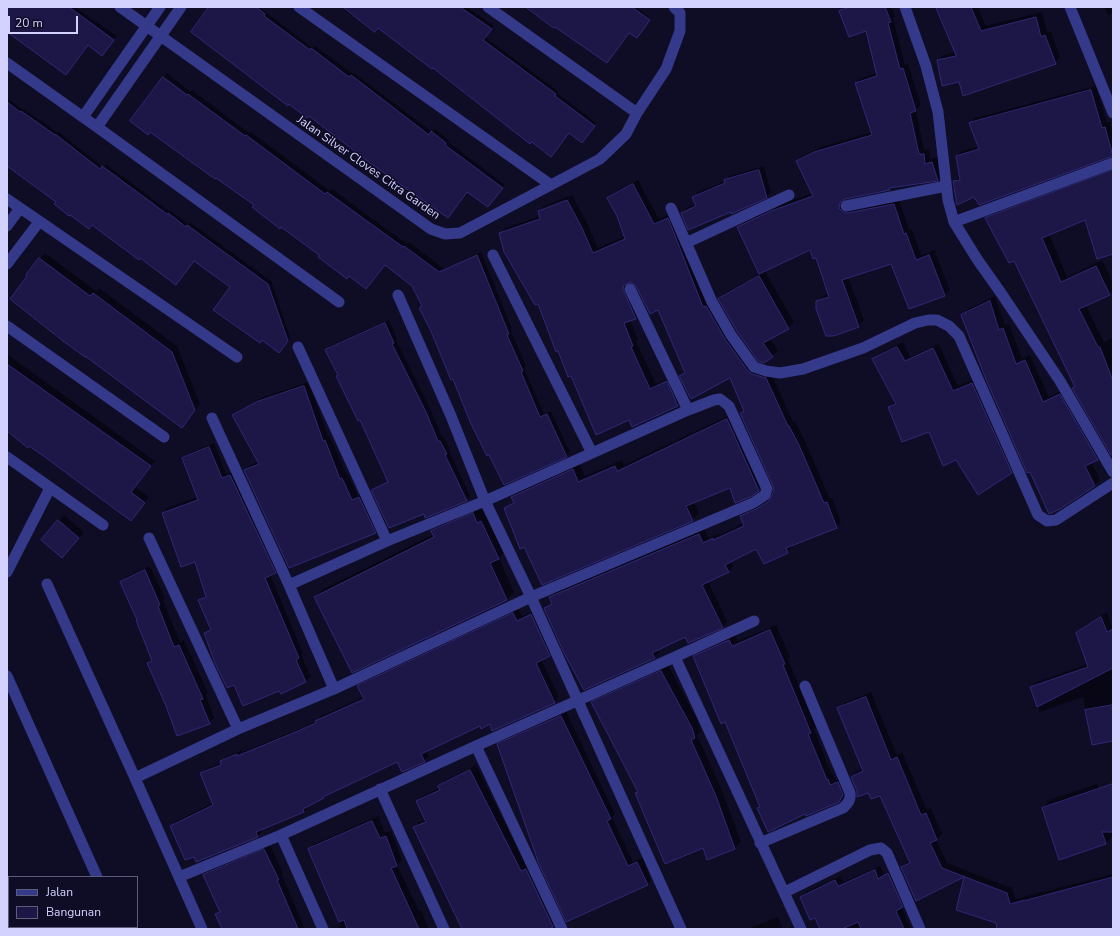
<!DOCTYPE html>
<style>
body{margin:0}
#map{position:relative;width:1120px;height:936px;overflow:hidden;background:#0f0d26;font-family:"Nunito Sans",sans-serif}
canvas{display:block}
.frame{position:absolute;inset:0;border:8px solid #d3d2ff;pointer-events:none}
.legend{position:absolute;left:8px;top:876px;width:130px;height:52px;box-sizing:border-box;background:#0f0d26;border:1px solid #5d5c7d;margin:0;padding:5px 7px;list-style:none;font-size:12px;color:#d3d2ff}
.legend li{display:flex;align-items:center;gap:8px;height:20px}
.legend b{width:20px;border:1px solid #5d5c7d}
.scale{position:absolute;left:8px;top:16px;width:70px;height:18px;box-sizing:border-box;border:2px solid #d3d2ff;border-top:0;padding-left:5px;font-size:12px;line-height:14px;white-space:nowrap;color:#d3d2ff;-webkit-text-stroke:3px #0f0d26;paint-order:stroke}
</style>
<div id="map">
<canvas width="1120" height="936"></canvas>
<div class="frame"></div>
<ul class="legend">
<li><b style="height:5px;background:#343989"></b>Jalan</li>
<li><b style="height:11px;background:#1d1748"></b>Bangunan</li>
</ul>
<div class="scale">20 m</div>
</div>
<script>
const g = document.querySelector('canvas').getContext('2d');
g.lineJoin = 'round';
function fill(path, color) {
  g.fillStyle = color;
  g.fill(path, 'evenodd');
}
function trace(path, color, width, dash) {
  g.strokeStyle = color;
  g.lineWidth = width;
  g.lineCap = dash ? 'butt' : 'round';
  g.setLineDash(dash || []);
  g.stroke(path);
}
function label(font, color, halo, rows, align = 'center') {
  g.font = font + ' "Nunito Sans",sans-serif';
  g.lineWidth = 3;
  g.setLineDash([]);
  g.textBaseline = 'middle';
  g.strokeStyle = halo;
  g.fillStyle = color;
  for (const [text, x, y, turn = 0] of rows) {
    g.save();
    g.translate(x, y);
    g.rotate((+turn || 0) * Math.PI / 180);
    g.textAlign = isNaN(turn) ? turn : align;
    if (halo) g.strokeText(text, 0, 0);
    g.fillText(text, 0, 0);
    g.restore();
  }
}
const shadow = new Path2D(`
 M7,7H75L117,36L105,51L88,44L7,31Z
 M211,7H259L313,48L315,46L353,74L354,73L432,132L435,129L449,140L447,141L505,185L488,206Z
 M340,7H467L494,26L485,37L558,91L557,93L596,123L585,139L569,132L433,67L378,27L354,14L352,16Z
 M526,7H636L651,19L639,35Z
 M844,7H892L895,16L893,18L905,65L908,64L921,105L916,110L924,150L929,149L930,159L937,157L942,174L937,180L892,187L889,189L844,198V202L899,199L909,230L912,229L921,255L927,253L943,294H945L929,252L934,250L950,290L944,295L892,263L848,277L864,320L858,326L817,302L823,296L829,294L817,257L810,249L764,270L794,322L788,328L770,339L778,350L772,356L720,299L725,293L760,274L738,227L744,222L777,206L812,193L797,161L802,156L821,147L872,132L856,83L861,78L877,73L866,30L840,11Z
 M937,7H978L986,26L1042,12L1047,32L1051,31L1060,57L1055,63L960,81L938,60L943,55L956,52Z
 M1104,7H1113V13L1108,15Z
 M167,73L191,92L192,90L249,133L251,132L330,191L332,189L389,231L408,244L409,242L444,269L481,252L512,329L511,331L526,366L524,368L544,414L551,411L570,452L566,456L454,378L420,308L423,305L413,285L385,264L321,255L255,205L163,77Z
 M1096,86L1107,123L1110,122L1113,133V152L1112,154L975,196L954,182L959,176L957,156L962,151L979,146L970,123L975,118Z
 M7,98L23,110L24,109L40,121L41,120L58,133L59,132L103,167L106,164L170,212L171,211L189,224L191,223L271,281L290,337L281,349L231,287L194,260L140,257L57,202L7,164Z
 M764,166L771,192L766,197L731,211L682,213L686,208L696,204L693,197L698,192L725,181L729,176Z
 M1113,167V253L1086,219L1049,234L1067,277L1102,260L1113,283V291L1110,294L1086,305L1104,342L1113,338V453L1076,386L1015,260L986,218L992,212Z
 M638,180L659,219L673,213L708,303L754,366L771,373L793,422L795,421L804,439L830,499L832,498L841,522L836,528L792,545L793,546L787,552L757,548L731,561L733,566L728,572L708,581L727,621L722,627L686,635L658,649L660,652L654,657L545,608L552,602L550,597L555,592L704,529L709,538L718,534L719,535L744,523L741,516L747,511L762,504L771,499L775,491L774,486L741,414L745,410L730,377L681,376L685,371L658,309L637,285L631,281L628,283L641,313L636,318L630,320L638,340L636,341L656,384L672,377L683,400L678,405L633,426L629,419L571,375L539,303L500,233L505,228L540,216L539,211L544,206L572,195L586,221L598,248L625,236L617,216L608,198L613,193Z
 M45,253L96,291L99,288L177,346L200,404L187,421L40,259Z
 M995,296L1005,325L1009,323L1022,359L1030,355L1049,397L1065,389L1103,454L1098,459L1092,462L1100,480L1094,486L962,315L968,309Z
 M389,320L397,339L396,340L430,408L442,437H444L450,450L449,451L470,496L466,500L424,513L373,491L376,487L389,481L360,419L337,376L338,374L326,350L330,346Z
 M903,342L910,357L939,344L958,386L977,378L1017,467L1011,473L956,459L930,431L889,407L895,402L874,359L879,354Z
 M7,354L155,461L135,487L149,497L131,519L29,445L10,433L7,435Z
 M309,382L328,436H330L346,474L347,473L358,496L364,492L381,527L375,533L245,470L250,465L259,462L234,415L239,410L263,397Z
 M734,413L766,482L749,496L731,487L694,502L699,513L692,520L506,509L514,501L512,497L519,491L579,463L585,476L622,460L624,465Z
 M214,443L226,474L235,471L280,568L275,572L270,574L303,653L301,655L311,676L306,681L281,692L280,690L235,683L206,634L211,628L199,601L206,595L196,561L163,513L167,508L198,497L183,458L187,454Z
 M481,506L485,516L489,514L507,550L499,558L514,592L507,600L315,597L323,589L434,534L432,531L440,523Z
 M64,515L84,532L68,551L59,521Z
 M150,566L165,598L163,600L180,642L184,640L208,693L206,695L214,718L209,723L167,705L148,663L152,659L138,619L121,582L126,577Z
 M518,609L522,616L536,610L554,650L549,655L541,659L559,697L555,702L493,730L490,723L480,725L426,751L429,756L424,761L398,760L328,793L323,798L308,805V807L304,812L261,829L262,831L258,836L197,861L194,855L171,826L176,821L213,803L201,774L206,769L221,763V761L226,757L242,750V752L304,727L316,721L321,716L364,697L359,686L363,681Z
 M1107,612L1112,627H1113V755L1111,740L1092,744L1083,697L1040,712L1031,687L1037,682L1088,664L1077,633L1082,628Z
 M776,625L790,657L788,659L816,727L814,729L832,775L833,774L836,780L843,777L848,791L838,801L806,813L761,806L726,721L695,657L700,651L735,635L738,641Z
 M668,665L698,721L701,731L697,735L722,790L741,842L735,848L703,846L636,794L639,791L592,703L598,696Z
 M871,692L897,755L902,752L927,810L931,808L942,834L936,840L947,863L1012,888L1015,899L1113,874V929H1021L957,909L965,875L916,900L902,867L910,861L880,795L869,791L858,790L852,777L857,771L863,769L838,709L844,703Z
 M566,711L615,814L612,817L633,862L643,857L651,880L646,885L498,745L503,739Z
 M476,765L527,867L558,920L552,925L545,929H463L414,827L419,822L426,820L417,801L423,796L440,788L439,786L444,781Z
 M1097,784L1113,830V836L1106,843L1059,858L1043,808L1051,799Z
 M378,816L385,833L391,831L402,860L397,865L419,911L421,910L429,929H335L341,926L309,850L314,844Z
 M270,845L283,873L282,875L305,929H223L216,914L221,910L204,875L209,870Z
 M880,866L884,874L894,869L908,901L902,907L911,929H820L815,916L801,897L806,892L840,876L843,882Z
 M778,917L783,929H747Z`);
const building = new Path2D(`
 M7,7H69L114,40L102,56L88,45L66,75L7,32Z
 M209,7H256L265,14L264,16L310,50L311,48L349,77L351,75L429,135L431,131L446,143L445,145L503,188L488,207L467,192L448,218L366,160L309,116L307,118L289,104L288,106L191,32Z
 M343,7H460L492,29L483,40L556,94L555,96L595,126L582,143L569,133L551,157L532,142L530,144L433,68L432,69L378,28L375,32Z
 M526,7H632L650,20L637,38L629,33L607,63L555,27L554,28Z
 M850,7H885L891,22L888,23L900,69L903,68L916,111L910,113L919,154H924L925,164L932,162L938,181L889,188L890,190L845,199L840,203L839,208L843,212L847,213L894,204L904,234L906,233L916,260L929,255L945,296L909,309L891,264L842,280L859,327L834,336H826L816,309V301L829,297L816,258L813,259L810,250L759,274L737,227L771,211L813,196L796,161L814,152L872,135L855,83L877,76L866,31L849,37L839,11Z
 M936,7H971L981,31L1036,17L1041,37L1045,35L1056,64L963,96L959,82L942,86L937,60L956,56Z
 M163,77L187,95L188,94L245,136L246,135L325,194L327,192L385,234L403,247L404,246L439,272L477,255L509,334L507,335L523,371L521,372L540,417L547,414L567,457L504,485L489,455L487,456L471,424L453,379L451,380L430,329L419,308L422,306L412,286L385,265L366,289L349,276L347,279L318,257L319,255L281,227L280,229L252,207L254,205L216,178L215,179L150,132L148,135L130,121Z
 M1091,90L1102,128L1105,127L1113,156L979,205L974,197L957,205L953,181L960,180L956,156L979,149L969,123Z
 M7,102L20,112L21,111L55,135V134L100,169L102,166L167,214L168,213L186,227L187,225L268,284L288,341L279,353L262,340L260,343L213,310L230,287L194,261L176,285L140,258L139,260L92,225L89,229L70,215L69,216L54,204L56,202L7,166Z
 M759,170L767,198L731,214V212L688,230L681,213L696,206L692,197L725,183L724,180Z
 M1113,170V254L1097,259L1085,220L1042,238L1061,282L1096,266L1110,295L1079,309L1098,347H1100L1113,381V454L1111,455L1072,388L1075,387L1014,261L1009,263L985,218Z
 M633,184L654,224L668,218L703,307L706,306L725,339L748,371L752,374L766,378L788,426H789L799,445L824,503L827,502L837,528L786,548L788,553L764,564L756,549L725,565L729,572L702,585L723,628L688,643L685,637L652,653L655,658L584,690L563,651L544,608L552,604L549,597L699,534L703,543L713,538V540L744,526L740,516L756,509L769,501L774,491L773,486L740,413L744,411L730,378L691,399L679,376L685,373L658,310L650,314L636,286L631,282L624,285L623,289L636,319L624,323L633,346L631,347L650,389L667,381L678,406L632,427L629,420L596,435L571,376L568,377L558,351L556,352L538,304L535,305L504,252L499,233L540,219L538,211L567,200L581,226L593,253L625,239L617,216L607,198Z
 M39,258L90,296L93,293L172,352L195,410L182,428L85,356V357L63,341L10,299L27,276L26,275Z
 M759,276L789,329L763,343L773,357L764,363L758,361L737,331L718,299Z
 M990,301L999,330L1003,328L1016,364L1025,360L1043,402L1060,394L1098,460L1085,466L1095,486L1060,509L1049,514L1030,472L1027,473L985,377L961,315Z
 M385,323L394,343L392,344L426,412L438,441H440L447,454L445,455L467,501L425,518L424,514L389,528L371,490L388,482L360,420L358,421L336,376L338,375L325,350Z
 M897,347L905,361L933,348L953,391L972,383L1012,473L978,495L956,460L943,466L929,432L902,442L888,407L896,404L872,359Z
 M7,364L151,466L131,492L145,503L131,521L45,457L29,446L28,448L7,431Z
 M304,386L323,441L325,440L340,479L342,478L352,500L359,497L376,533L289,568L244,470L259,464L232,415L256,402Z
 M727,419L759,491L750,497L735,503L730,488L686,506L693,521L542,585L524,547L520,549L504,508L514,503L511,497L573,469L578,482L615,466L617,471Z
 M209,447L222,478L230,475L276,573L265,578L299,658L296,660L306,682L281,694L279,691L243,706L234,685L227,688L215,663L204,633L211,630L198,600L206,597L195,562L181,567L162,513L198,500L182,458Z
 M473,513L477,523L481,521L499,559L490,563L507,600L352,673L314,597L434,537L431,531Z
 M58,520L79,538L62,558L41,540Z
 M145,570L160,605L158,606L174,647L179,645L203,699L200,700L210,724L177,736L166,706L147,663L152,661L136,620H137L120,582Z
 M513,613L517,621L531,614L550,656L536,663L555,703L492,731L490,724L481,729L480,726L421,754L425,762L402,772L397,762L323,797L324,798L303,809L304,812L256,832L258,837L196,862L194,857L185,860L170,826L213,805L200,773L221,765L220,761L237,754V756L298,731L316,723L315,721L364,699L357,686Z
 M1101,617L1107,632L1113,629V668L1037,707L1030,687L1088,667L1076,633Z
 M770,630L785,664L783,665L811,733L808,734L827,780L828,779L830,785L838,782L843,795L839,802L806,816L805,814L768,832L757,808L760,807L725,722L721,724L693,656L729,640L732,646Z
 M661,671L692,728L695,738L691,740L716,796L735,849L707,860L703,848L665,864L635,793L638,792L591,702Z
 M866,697L891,760L897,757L921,815L926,813L937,840L930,843L942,868L1007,893L1010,904L1025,900L1027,901V900L1113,877V929H997L996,923L956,910L964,877L916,901L901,867L910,863L880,796L871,799L868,793L857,797V791L851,777L863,771L837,708Z
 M1113,705V741L1092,745L1085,710Z
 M561,716L611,819L607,821L628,866L637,862L648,885L566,922L539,864L497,744Z
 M470,770L521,871L526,869L553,927L549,929H462L413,827L426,822L416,801L440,790L438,786Z
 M1113,784V832H1102L1106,844L1059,860L1042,808Z
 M372,821L380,838L386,836L397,866L391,868L419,929H347L344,920L339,922L308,849Z
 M264,849L279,880H277L298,929H222L215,914L220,912L203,875Z
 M875,870L878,879L888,873L903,907L896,911L904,929H861L858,922L842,929H820L815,918L810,920L800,897L835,880L838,886Z`);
const minor = new Path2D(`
 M120,7L431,229L445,234L460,233L600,159L626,134L637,113L666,69L680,31V13L674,7
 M299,7L551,185
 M488,7L637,113
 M905,7L926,66L938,112L948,200L954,222L977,259L1001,293L1060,381L1113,472
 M1070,7L1113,113
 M7,63L97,127L339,302
 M83,117L160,7
 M97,127L181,7
 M7,199L237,357
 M846,206L946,186
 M671,208L712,302L731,335L754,367L766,371L780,373L803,369L863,348L915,323L928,320H937L949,326L959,336L1038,515L1047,521L1056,520L1113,483
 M954,222L1113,163
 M7,226L20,208
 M686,243L789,195
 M493,255L592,453
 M7,264L39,222
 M630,289L688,410
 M398,295L451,416L485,501L688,410L714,400L720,399L729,406L767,489L765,495L753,503L531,597L334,689L289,585L387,541L485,501L531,597L681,929
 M7,326L164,437
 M298,347L387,541
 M212,418L289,585
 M7,457L103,525
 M149,538L238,729
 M7,572L50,488
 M47,584L135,778
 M675,657L754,621
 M7,676L97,877
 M476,746L675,657L801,929
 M380,789L444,929
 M281,835L323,929
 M760,843L843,808C848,803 851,800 850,793L805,686
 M179,877L135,778L238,729L334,689
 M785,892L870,850L881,848L887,853L920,929
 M119,927L120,929
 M202,929L179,877L281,835L476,746L562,929`);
const streetNames = [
 ["Jalan Silver Cloves Citra Garden",368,168,35]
];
fill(shadow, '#0007');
fill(building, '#1d1748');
trace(building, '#302876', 1);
trace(minor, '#343989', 11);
label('12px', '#d3d2ff', '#0f0d26', streetNames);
</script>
